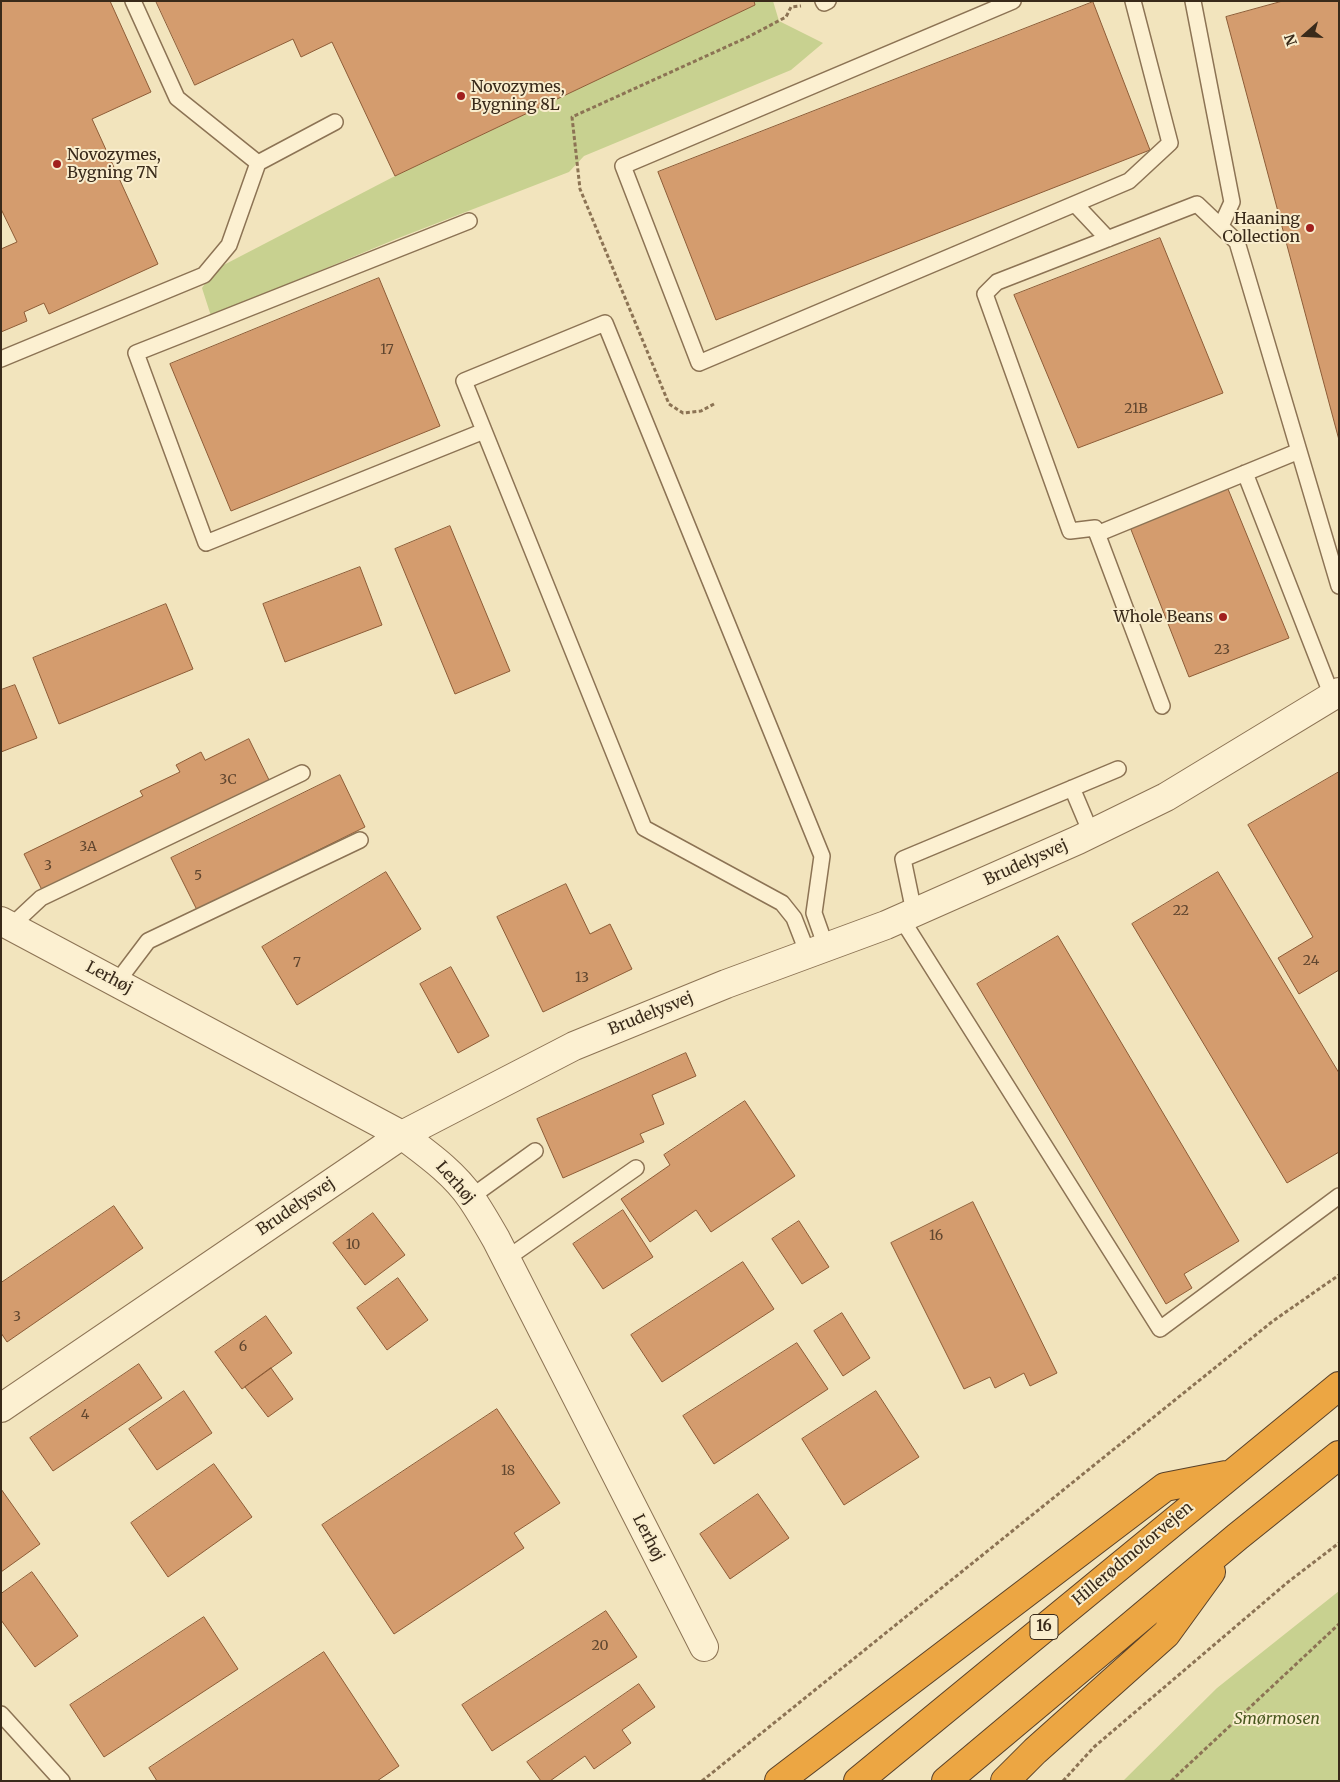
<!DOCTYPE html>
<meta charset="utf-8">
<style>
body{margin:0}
#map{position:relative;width:1340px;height:1782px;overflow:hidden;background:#f2e4bd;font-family:Merriweather,serif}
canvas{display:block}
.frame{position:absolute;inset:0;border:2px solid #392a1a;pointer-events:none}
.north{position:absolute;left:1280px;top:10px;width:50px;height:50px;-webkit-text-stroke:4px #f9edcd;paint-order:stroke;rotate:251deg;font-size:14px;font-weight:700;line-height:20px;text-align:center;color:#392a1a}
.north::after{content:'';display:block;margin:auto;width:18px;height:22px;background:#392a1a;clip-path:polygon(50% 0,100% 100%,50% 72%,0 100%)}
</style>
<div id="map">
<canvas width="1340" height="1782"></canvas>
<div class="frame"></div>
<div class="north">N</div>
</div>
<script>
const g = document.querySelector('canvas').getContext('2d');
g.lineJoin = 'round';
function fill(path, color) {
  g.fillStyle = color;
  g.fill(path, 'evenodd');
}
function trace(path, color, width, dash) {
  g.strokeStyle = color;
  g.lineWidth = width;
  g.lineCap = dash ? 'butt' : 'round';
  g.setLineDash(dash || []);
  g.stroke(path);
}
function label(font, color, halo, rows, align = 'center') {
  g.font = font + ' Merriweather,serif';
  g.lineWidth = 4;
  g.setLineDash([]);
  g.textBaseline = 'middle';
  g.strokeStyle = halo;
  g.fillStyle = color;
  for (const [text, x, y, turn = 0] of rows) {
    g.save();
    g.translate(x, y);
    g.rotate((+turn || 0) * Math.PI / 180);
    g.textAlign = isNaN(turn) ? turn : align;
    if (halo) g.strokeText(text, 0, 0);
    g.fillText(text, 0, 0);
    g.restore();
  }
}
const green = new Path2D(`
 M754,1H773L779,21L823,43L791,70L584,156L569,172L396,239L211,316L202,288L214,270L395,176L755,5Z
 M1339,1591V1781H1123L1217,1688Z`);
const building = new Path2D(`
 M1,1H110L151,92L92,119L158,264L49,314L44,303L24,312L27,321L1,332V249L17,242L1,209Z
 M156,1H754L755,5L395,176L332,42L301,57L293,39L195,85Z
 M1283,1H1339V440L1226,17Z
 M1093,2L1150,150L716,320L658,172Z
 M1160,238L1223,393L1078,448L1014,295Z
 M379,278L440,426L231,511L170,364Z
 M1228,489L1289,638L1189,677L1130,527Z
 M450,526L510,671L455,694L395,549Z
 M360,567L382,625L285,662L263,604Z
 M166,604L193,669L59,724L33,658Z
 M15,685L37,738L1,752V690Z
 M249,739L270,782L43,892L24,854L143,796L140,791L180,772L176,765L201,752L205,760Z
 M1339,772V970L1299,994L1278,958L1313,937L1248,825Z
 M340,775L365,827L197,910L171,858Z
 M386,872L421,929L297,1005L262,947Z
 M1218,872L1339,1073V1152L1287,1183L1132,924Z
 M566,884L590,934L610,924L632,969L543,1012L497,917Z
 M1058,936L1239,1241L1184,1274L1192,1288L1166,1304L977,984Z
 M451,967L489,1036L458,1053L420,984Z
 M686,1053L696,1076L652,1095L664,1124L640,1134L644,1142L563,1178L537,1119Z
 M745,1101L795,1176L711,1232L696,1210L650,1242L621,1199L670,1165L664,1155Z
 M973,1202L1057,1373L1030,1386L1024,1373L995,1388L990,1377L964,1389L891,1243Z
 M114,1206L143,1248L7,1342L1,1333V1283Z
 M623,1210L653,1257L603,1289L573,1244Z
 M373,1213L405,1255L365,1285L333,1243Z
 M799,1221L829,1267L802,1284L772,1239Z
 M743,1262L774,1309L662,1382L631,1335Z
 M398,1278L428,1320L387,1350L357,1308Z
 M842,1313L870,1358L843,1376L814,1331Z
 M266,1316L292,1353L242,1389L215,1352Z
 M797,1343L828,1389L714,1464L683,1416Z
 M139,1364L162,1398L53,1471L30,1438Z
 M271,1368L293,1399L268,1417L245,1387Z
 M184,1391L212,1433L157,1470L129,1429Z
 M876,1391L919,1457L844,1505L802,1439Z
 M497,1409L560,1503L514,1533L524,1548L394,1634L322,1525Z
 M214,1464L252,1517L168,1577L131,1523Z
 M1,1489L40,1544L1,1572Z
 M758,1494L789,1538L730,1579L700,1534Z
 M32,1572L78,1636L35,1667L1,1620V1594Z
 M606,1611L637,1657L492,1751L462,1705Z
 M204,1617L238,1669L104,1757L70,1705Z
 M324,1652L399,1766L377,1781H157L149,1768Z
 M639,1684L655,1707L622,1730L631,1743L594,1769L585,1756L550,1781H541L527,1762Z`);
const path = new Path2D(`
 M714,404L701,411L683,413L669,404L580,189L572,117L748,37L786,17L791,7L801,6
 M702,1781L1273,1321L1339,1275
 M1063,1781L1094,1747L1288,1582L1339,1543
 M1171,1781L1339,1624`);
const lane = new Path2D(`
 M133,1L177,98L258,163
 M823,1L824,3L828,1
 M1013,1L623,166L699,363L1129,181L1170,143L1133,1
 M1193,1L1232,202L1221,226
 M1075,204L1108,239
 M469,221L136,353L206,543L484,431
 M1,359L204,275L229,245L258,163L335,122
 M1245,473L1332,696
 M1097,534L1299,451
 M1162,706L1095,528L1070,531L985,294L997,282L1197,204L1237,242L1339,586
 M1072,788L1091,833
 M914,912L903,859L1118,769
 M901,918L1160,1329L1339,1196
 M11,926L41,898L302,773
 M808,954L794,918L782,903L644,828L464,381L605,323L822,856L814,913L826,947
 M117,982L148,941L360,840
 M471,1197L535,1151
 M506,1259L636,1168
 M1,1714L62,1781`);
const street = new Path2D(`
 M1,921L402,1135C427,1154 453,1172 471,1198C480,1211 488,1225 496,1239L704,1647
 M1,1408L402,1135L574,1046L726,984L886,925L1078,840L1166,797L1339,692`);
const highway = new Path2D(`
 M779,1781L1165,1487L1226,1475
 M858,1781L1339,1386
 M946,1781L1237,1537L1339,1455
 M1005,1781L1035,1751L1166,1634L1211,1572`);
const markers = [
 [461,96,5,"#a1201e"],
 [57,164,5,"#a1201e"],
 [1310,228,5,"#a1201e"],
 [1223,617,5,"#a1201e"]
];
const numberNames = [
 ["17",387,350],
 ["21B",1136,409],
 ["23",1222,650],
 ["3C",228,780],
 ["3A",88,847],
 ["3",48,866],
 ["5",198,876],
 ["22",1181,911],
 ["24",1311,961],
 ["7",297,963],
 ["13",582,978],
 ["16",936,1236],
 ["10",353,1245],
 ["3",17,1317],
 ["6",243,1347],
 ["4",85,1415],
 ["18",508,1471],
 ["20",600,1646]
];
const shields = [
 [1044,1627,28]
];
const shieldNames = [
 ["16",1044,1627]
];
const poiNames = [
 ["Novozymes,",471,87],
 ["Bygning 8L",471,105],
 ["Novozymes,",67,155],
 ["Bygning 7N",67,173],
 ["Haaning",1300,219,"right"],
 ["Collection",1300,237,"right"],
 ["Whole Beans",1213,617,"right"]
];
const streetNames = [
 ["Brudelysvej",1026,863,-24],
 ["Lerhøj",109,978,28],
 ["Brudelysvej",651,1014,-22],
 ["Lerhøj",455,1183,49],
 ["Brudelysvej",296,1207,-34],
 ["Lerhøj",648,1538,63],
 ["Hillerødmotorvejen",1133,1554,-40]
];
const parkNames = [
 ["Smørmosen",1277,1719]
];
fill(green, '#c8d190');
fill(building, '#d49c6e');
trace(building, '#8d5c37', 1);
trace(lane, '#8c7354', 18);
trace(street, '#8c7354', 30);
trace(highway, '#594129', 30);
trace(path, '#8c7354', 3, [4, 2.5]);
trace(lane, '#fcf0d1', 15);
trace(street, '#fcf0d1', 28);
trace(highway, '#eca643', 28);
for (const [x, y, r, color] of markers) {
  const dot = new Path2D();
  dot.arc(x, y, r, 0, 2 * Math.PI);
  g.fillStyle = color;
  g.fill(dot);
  trace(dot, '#f9edcd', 2);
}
label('14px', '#60462f', null, numberNames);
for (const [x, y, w] of shields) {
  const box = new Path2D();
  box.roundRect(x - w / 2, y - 12.5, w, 25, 4);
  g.fillStyle = '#f9edcd';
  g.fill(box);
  trace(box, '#392a1a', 1);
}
label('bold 15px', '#392a1a', null, shieldNames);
label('16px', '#392a1a', '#f9edcd', poiNames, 'left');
label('16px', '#392a1a', '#f9edcd', streetNames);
label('italic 16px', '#48581f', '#f9edcd', parkNames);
</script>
